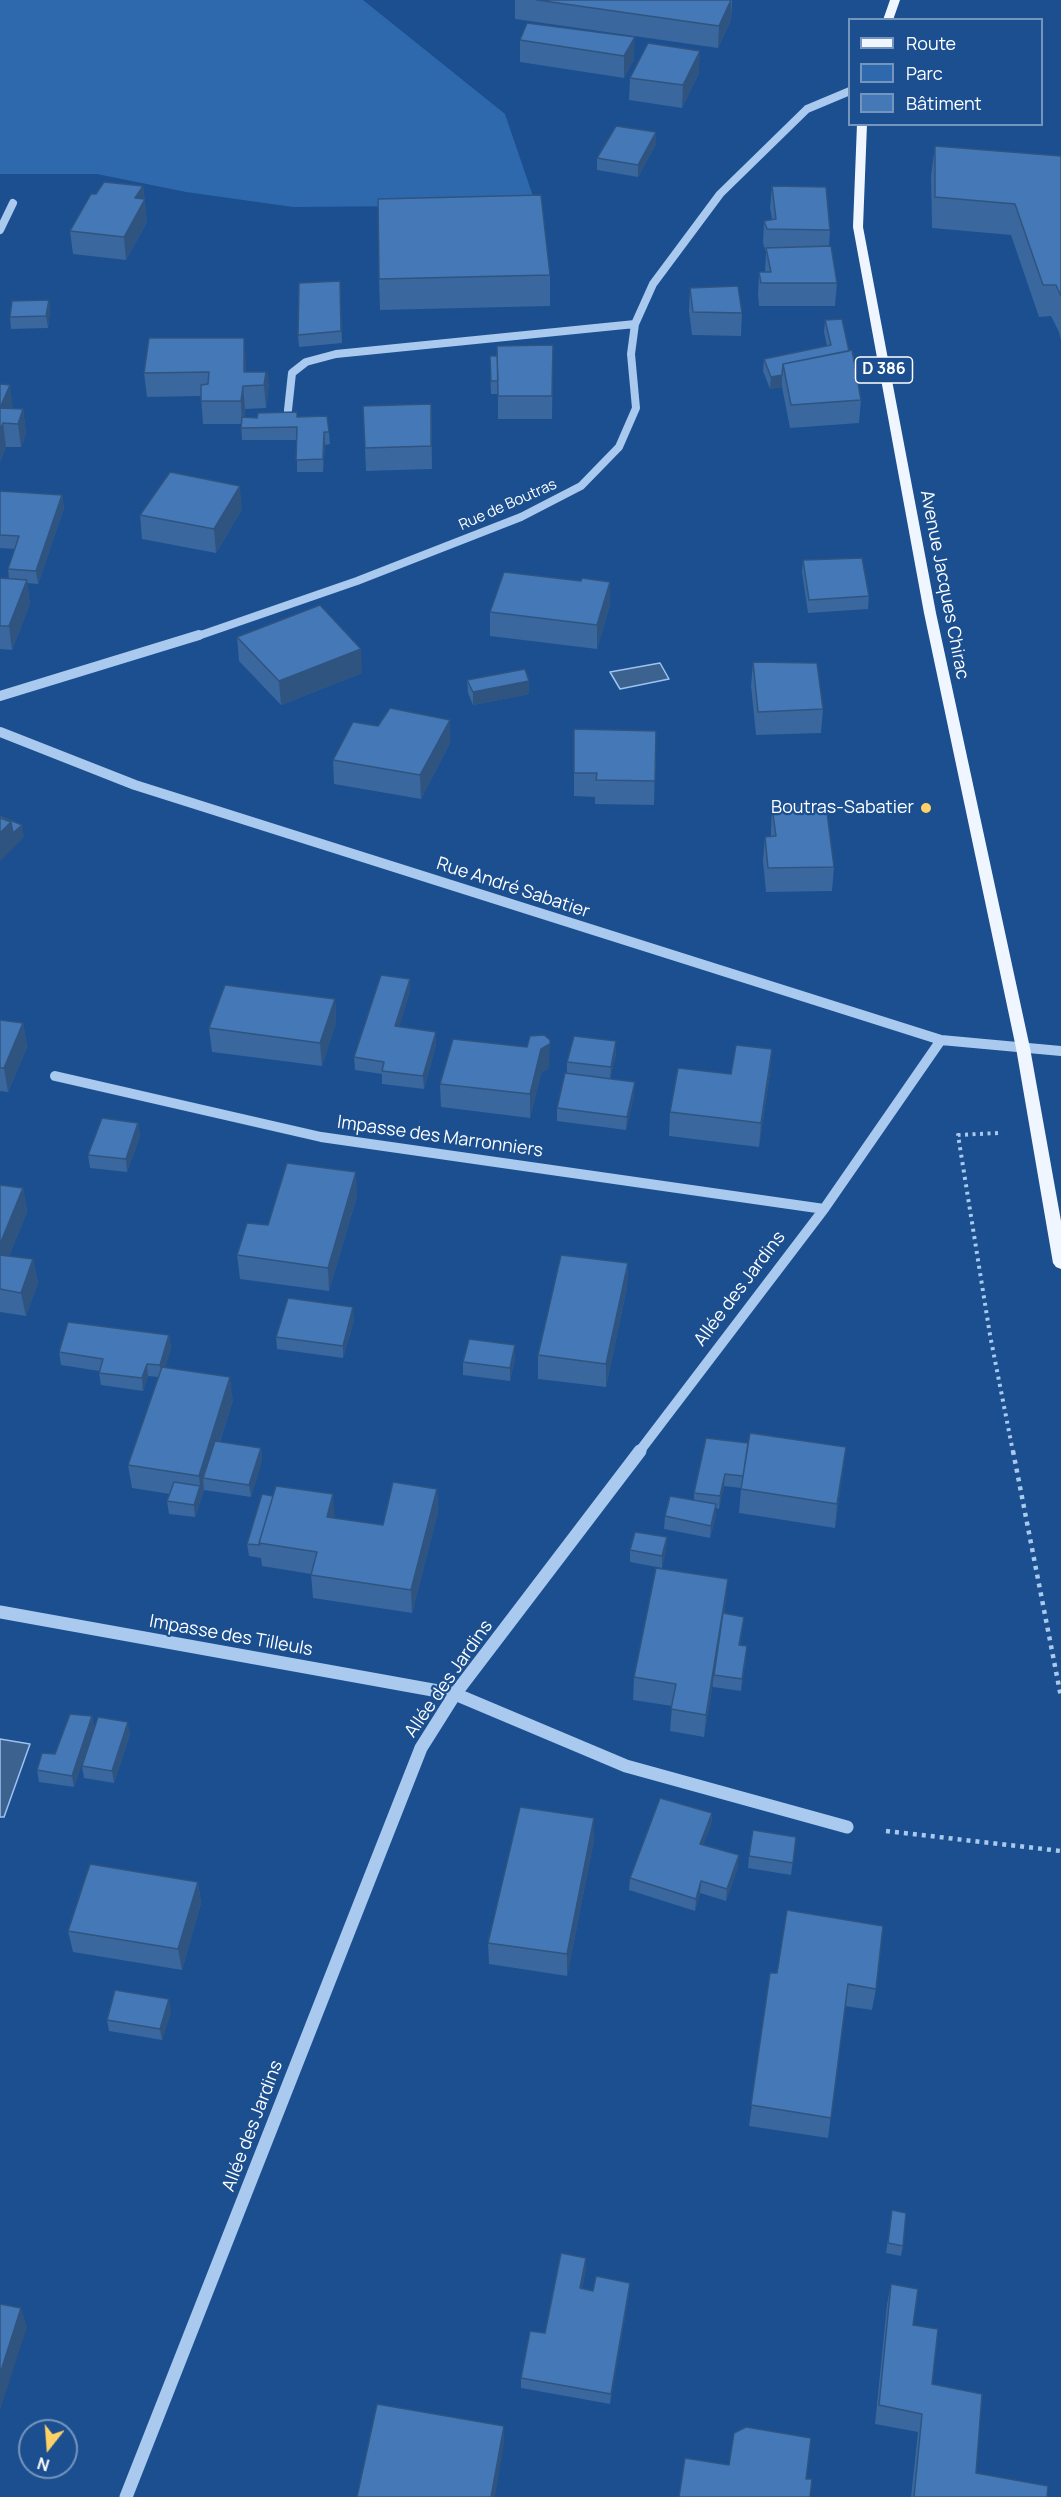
<!DOCTYPE html>
<meta charset="utf-8">
<style>
body{margin:0}
#map{position:relative;width:1061px;height:2497px;overflow:hidden;background:#1b4f8f;font-family:Manrope,sans-serif}
canvas{display:block}
.legend{position:absolute;left:848px;top:18px;width:195px;height:108px;box-sizing:border-box;background:#1b4f8f;border:2px solid #7695bc;margin:0;padding:8px 10px;list-style:none;font-size:18px;color:#fff}
.legend li{display:flex;align-items:center;gap:12px;height:30px}
.legend b{width:30px;border:2px solid #7695bc}
.north{position:absolute;left:18px;top:2419px;width:60px;height:60px;box-sizing:border-box;background:#1b4f8f;border:2px solid #7695bc;border-radius:50%;rotate:197deg;font-size:16px;font-weight:700;line-height:24px;text-align:center;color:#fff}
.north::after{content:'';display:block;margin:auto;width:21px;height:27px;background:#ffd166;clip-path:polygon(50% 0,100% 100%,50% 72%,0 100%)}
</style>
<div id="map">
<canvas width="1061" height="2497"></canvas>
<ul class="legend">
<li><b style="height:8px;background:#f0f6ff"></b>Route</li>
<li><b style="height:16px;background:#2e69ad"></b>Parc</li>
<li><b style="height:16px;background:#4478b7"></b>Bâtiment</li>
</ul>
<div class="north">N</div>
</div>
<script>
const g = document.querySelector('canvas').getContext('2d');
g.lineJoin = 'round';
function fill(path, color) {
  g.fillStyle = color;
  g.fill(path, 'evenodd');
}
function trace(path, color, width, dash) {
  g.strokeStyle = color;
  g.lineWidth = width;
  g.lineCap = dash ? 'butt' : 'round';
  g.setLineDash(dash || []);
  g.stroke(path);
}
function label(font, color, halo, rows, align = 'center') {
  g.font = font + ' Manrope,sans-serif';
  g.lineWidth = 4.5;
  g.setLineDash([]);
  g.textBaseline = 'middle';
  g.strokeStyle = halo;
  g.fillStyle = color;
  for (const [text, x, y, turn = 0] of rows) {
    g.save();
    g.translate(x, y);
    g.rotate((+turn || 0) * Math.PI / 180);
    g.textAlign = isNaN(turn) ? turn : align;
    if (halo) g.strokeText(text, 0, 0);
    g.fillText(text, 0, 0);
    g.restore();
  }
}
const green = new Path2D(`
 M0,0H363L505,114L536,205L293,207L186,192L97,174H0Z`);
const water = new Path2D(`
 M660,663L669,679L620,689L610,672Z
 M0,1739L30,1744L4,1817H0Z`);
const pathFar1 = new Path2D(`
 M998,1133L958,1135L990,1335L1013,1452`);
const path = new Path2D(`
 M1013,1451L1061,1697
 M886,1831L1061,1851`);
const minorFar2 = new Path2D(`
 M0,230L13,203
 M288,410L292,373L306,362L336,354L635,324
 M195,637L357,581L521,517L581,486L619,447L636,408L631,354L635,324L653,284L720,194L807,109L850,91`);
const minorFar1 = new Path2D(`
 M0,696L199,635
 M0,732L135,785L941,1040L1061,1051
 M55,1076L321,1137L824,1209
 M639,1452L824,1209L941,1040`);
const minor = new Path2D(`
 M0,1612L455,1694L626,1766L847,1827
 M126,2497L421,1748L455,1694L640,1451`);
const major = new Path2D(`
 M890,0H900L893,20H883Z
 M857,124H867L863,227L936,613L1030,1048L1061,1221V1269L1056,1267L1053,1263L1016,1048L924,613L853,227Z`);
const wall = new Path2D(`
 M515,0H732L731,20L718,48L515,19Z
 M527,23L634,59L624,78L520,62V40Z
 M699,73L682,108L629,100L630,78Z
 M656,132V144L638,177L597,170V158Z
 M935,146L1061,156V340L1059,332L1051,316L1039,317L1011,235L932,228L931,176Z
 M143,186L147,222L126,260L73,254L70,231L96,194Z
 M772,186L830,230L829,247L837,283L835,306H759L758,295L759,272H765L766,252L763,243L764,221L772,219L770,208Z
 M550,275V306L380,310L379,279Z
 M340,281L342,343L299,347L298,335Z
 M690,288L742,313L741,336L692,335L689,311Z
 M49,300L50,312L48,328L11,329L10,317Z
 M825,320L849,351L861,400L859,423L790,428L782,387L770,389L763,371L764,359L827,346L824,332Z
 M553,345L552,419H498V394H491L490,369L497,356Z
 M246,361V372L269,384L266,408L245,409L244,417H297L329,432L330,444L325,445L323,472H297V440H242L241,424H203L201,396L147,397L144,373Z
 M0,384L13,409H23L26,433L21,447H6L0,462Z
 M431,404L432,469L366,471L363,406Z
 M0,491L62,495L64,508L38,584L27,583L30,604L12,650L0,649V578L9,579L8,569L15,549L0,548Z
 M242,509L216,553L142,539L140,515Z
 M803,560L869,596L868,609L808,613L802,572Z
 M581,581L610,582V605L597,649L490,636V612Z
 M237,637L362,673L281,705L239,661Z
 M753,662L823,709L821,733L756,735L751,686Z
 M467,680L529,694L473,705L468,693Z
 M450,720V743L421,799L334,784L333,760L378,726Z
 M574,729L656,731L654,805L595,804V797L574,796Z
 M772,807L834,867L832,891L766,892L763,861L765,837L771,836V830Z
 M410,991L399,1026L436,1045L424,1089L382,1084V1074L355,1070L354,1057Z
 M335,999L336,1023L322,1066L212,1052L209,1028Z
 M0,1020L23,1023L27,1047L8,1092L0,1091Z
 M616,1041V1054L610,1079L634,1095L626,1130L557,1121V1108L567,1073V1062Z
 M549,1068L541,1073L530,1118L441,1107L440,1084Z
 M770,1073L759,1147L669,1136L670,1112L731,1074Z
 M138,1123L140,1136L127,1172L90,1168L88,1155Z
 M0,1185L23,1188L27,1212L9,1256L33,1259L38,1283L26,1316L0,1312Z
 M357,1196L329,1291L240,1279L237,1255Z
 M628,1263L627,1287L606,1387L538,1379V1355Z
 M354,1320L343,1358L277,1349L276,1337Z
 M169,1335L171,1348L165,1368L233,1400L220,1442L261,1448L262,1460L251,1497L204,1490L195,1517L169,1514L167,1501L170,1494L132,1488L128,1465L158,1377L148,1376L143,1391L101,1385L99,1373V1371L61,1365L59,1352Z
 M515,1358L510,1381L463,1375V1362Z
 M748,1443L846,1447L835,1528L739,1513L741,1488L724,1486L719,1509L716,1508V1516L710,1538L664,1529L665,1516L694,1500V1493Z
 M437,1489L438,1512L412,1613L313,1598L311,1574L262,1566L261,1558L249,1556L247,1544L335,1517L334,1518L383,1525Z
 M667,1537L666,1549L662,1568L630,1562V1550Z
 M728,1579L724,1613L744,1617L740,1645L746,1658L741,1691L713,1687V1682L704,1737L670,1731L672,1706L633,1700L634,1677Z
 M92,1716L94,1728L74,1787L39,1782L37,1770L55,1754Z
 M130,1734L114,1783L84,1778L82,1766Z
 M712,1813L711,1825L703,1845L738,1867L726,1901L700,1893L695,1911L629,1890L630,1878Z
 M594,1818V1840L567,1976L489,1964L488,1943Z
 M796,1837L791,1875L748,1868L749,1856Z
 M198,1882L201,1903L182,1970L73,1952L68,1931Z
 M770,1973L876,1989L872,2010L845,2006L828,2138L749,2126Z
 M171,2011L162,2040L109,2031L107,2020Z
 M892,2210L903,2246L901,2256L886,2253Z
 M586,2268L582,2289L593,2291L629,2294L610,2404L521,2388V2378L545,2333Z
 M891,2284L913,2325L932,2384L976,2473L1047,2497H911L918,2432L875,2424L887,2304Z`);
const shadedWall = new Path2D(`
 M731,0V20L718,48L719,26Z
 M635,37L634,59L624,78V56Z
 M700,51L699,73L682,108L683,85Z
 M656,132V144L638,177V165Z
 M143,186L147,222L126,260L124,237L135,198Z
 M49,300L50,312L48,328L46,316Z
 M244,338L246,361V383L244,372Z
 M266,372H268L269,384L266,408L264,385Z
 M782,375V387L770,389L771,377Z
 M10,385L13,408L7,424L3,423L6,447L0,462V408Z
 M243,386L245,409L242,424L241,401Z
 M23,409L26,433L21,447L18,424Z
 M324,432L325,445L323,472V459Z
 M240,486L242,509L216,553L214,529Z
 M62,495L64,508L38,584L36,571Z
 M27,580L30,604L12,650L9,626Z
 M610,582V605L597,649V625Z
 M361,649L362,673L281,705L279,681Z
 M529,681V694L473,705V692Z
 M450,720V743L421,799L420,775Z
 M11,822L22,825L24,837L0,861V833Z
 M410,979V991L396,1039L395,1026Z
 M335,999L336,1023L322,1066L320,1043Z
 M23,1023L27,1047L8,1092L4,1068Z
 M436,1032V1045L424,1089L423,1076Z
 M550,1040L549,1068L541,1073L530,1118V1094L541,1049Z
 M616,1041V1054L610,1080L611,1067Z
 M772,1049L770,1073L759,1147L761,1123Z
 M635,1082L634,1095L626,1130L627,1117Z
 M138,1123L140,1136L127,1172L126,1159Z
 M356,1172L357,1196L329,1291L328,1268Z
 M23,1188L27,1212L0,1278V1244Z
 M33,1259L38,1283L26,1316L21,1293Z
 M628,1263L627,1287L606,1387V1364Z
 M353,1307L354,1320L343,1358V1346Z
 M169,1335L171,1348L162,1378L160,1365Z
 M515,1345V1358L510,1381V1368Z
 M147,1364L148,1376L143,1391L142,1378Z
 M230,1377L233,1400L208,1479L203,1478L204,1490L195,1517L194,1505L200,1486L199,1476Z
 M846,1447L843,1471L835,1528L837,1504Z
 M261,1448L262,1460L251,1497L249,1485Z
 M725,1474L724,1486L719,1509L720,1496Z
 M437,1489L438,1512L412,1613L411,1590Z
 M333,1494L335,1517L329,1541L327,1517Z
 M716,1504V1516L710,1538L711,1526Z
 M667,1537L666,1549L662,1568V1556Z
 M728,1579L726,1602L704,1737L706,1715Z
 M747,1646L746,1658L741,1691L742,1679Z
 M92,1716L94,1728L74,1787L72,1776Z
 M128,1722L130,1734L114,1783L112,1771Z
 M712,1813L711,1825L699,1856L700,1844Z
 M594,1818V1840L567,1976V1954Z
 M739,1855L738,1867L726,1901L727,1889Z
 M701,1881L700,1893L695,1911L696,1899Z
 M198,1882L201,1903L182,1970L178,1949Z
 M169,1999L171,2011L162,2040L160,2029Z
 M586,2258V2268L580,2299V2288Z
 M630,2283L629,2294L610,2404L611,2394Z
 M21,2308L27,2327L0,2410V2374Z
 M504,2426V2444L495,2497H491Z`);
const building = new Path2D(`
 M537,0H731L719,26Z
 M527,23L635,37L624,56L520,40Z
 M648,43L700,51L683,85L630,78Z
 M616,126L656,132L638,165L597,158Z
 M935,146L1061,156V296L1056,285H1043L1015,204L935,197Z
 M104,182L143,186L135,198L145,199L124,237L70,231L91,194H96Z
 M772,186L826,187L830,230L767,229L764,221L776,219Z
 M541,195L550,275L379,279L378,199Z
 M831,246L837,283H761L759,272H771L766,248Z
 M340,281L341,331L298,335L299,283Z
 M738,286L742,313L693,312L690,288Z
 M49,300L46,316L10,317L12,301Z
 M842,319L849,351L783,364L782,375L771,377L764,359L831,345L825,320Z
 M149,338H244V372H266L264,385L243,386L241,401H201V385L208,384L209,372L144,373Z
 M553,345L552,396H498L497,346Z
 M852,350L861,400L791,405L783,364Z
 M490,356H497L498,381H491Z
 M0,384L10,385L0,408L23,409L18,424L3,423L0,430Z
 M431,404V446L365,448L363,406Z
 M297,412V417L327,416L329,432H324L323,459L296,460L297,427L241,428L242,417L257,418L258,413Z
 M170,472L240,486L214,529L140,515Z
 M0,491L62,495L36,571L8,569L19,536L0,535Z
 M862,558L869,596L809,600L803,560Z
 M504,572L581,581L582,578L610,582L597,625L490,612Z
 M0,578L27,580L9,626H0Z
 M320,605L361,649L279,681L237,637Z
 M753,662L817,663L823,709L758,712Z
 M525,669L529,681L473,692L467,680Z
 M390,708L450,720L420,775L333,760L353,722L378,726Z
 M574,729L656,731L655,781L596,780L597,773H574Z
 M826,805L834,867L768,868L765,837L776,836L772,807Z
 M0,816L22,825L13,833L11,822L0,818Z
 M0,818L11,822L0,833Z
 M381,975L410,979L395,1026L436,1032L423,1076L382,1071L384,1062L354,1057Z
 M225,985L335,999L320,1043L209,1028Z
 M0,1020L23,1023L4,1068H0Z
 M544,1035L550,1040V1044L541,1049L530,1094L440,1084L453,1039L527,1047L530,1036Z
 M574,1036L616,1041L611,1067L567,1062Z
 M736,1045L772,1049L761,1123L670,1112L678,1068L731,1074Z
 M565,1073L635,1082L627,1117L557,1108Z
 M102,1118L138,1123L126,1159L88,1155Z
 M287,1163L356,1172L328,1268L237,1255L247,1223L268,1225Z
 M0,1185L23,1188L0,1244Z
 M0,1255L33,1259L21,1293L0,1289Z
 M561,1255L628,1263L606,1364L538,1355Z
 M288,1298L353,1307L343,1346L276,1337Z
 M68,1322L169,1335L160,1365L147,1364L142,1378L99,1373L103,1359L59,1352Z
 M469,1339L515,1345L510,1368L463,1362Z
 M162,1367L230,1377L199,1476L128,1465Z
 M750,1433L846,1447L837,1504L741,1489Z
 M706,1438L748,1443L743,1476L725,1474L720,1496L694,1493Z
 M215,1441L261,1448L249,1485L203,1478Z
 M174,1482L200,1486L194,1505L167,1501Z
 M393,1482L437,1489L411,1590L311,1575L317,1552L259,1543L276,1486L333,1494L327,1517L383,1525Z
 M262,1494L273,1496L259,1543L260,1545L247,1544Z
 M670,1496L716,1504L711,1526L665,1516Z
 M635,1532L667,1537L662,1556L630,1550Z
 M656,1568L728,1579L706,1715L671,1709L676,1684L634,1677Z
 M723,1613L744,1617L739,1645L747,1646L742,1679L714,1675Z
 M70,1714L92,1716L72,1776L37,1770L42,1753L55,1754Z
 M98,1717L128,1722L112,1771L82,1766Z
 M660,1798L712,1813L700,1844L739,1855L727,1889L701,1881L696,1899L630,1878Z
 M520,1807L594,1818L567,1954L488,1943Z
 M753,1830L796,1837L793,1863L749,1856Z
 M90,1864L198,1882L178,1949L68,1931Z
 M787,1910L883,1926L876,1989L848,1984L831,2118L751,2105L770,1973H777Z
 M115,1990L169,1999L160,2029L107,2020Z
 M892,2210L906,2213L903,2246L888,2243Z
 M561,2253L586,2258L580,2288L593,2291L596,2276L630,2283L611,2394L521,2378L530,2331L545,2333Z
 M891,2284L918,2289L913,2325L938,2329L932,2384L982,2394L976,2473L1048,2486L1047,2497H914L922,2414L879,2405Z
 M0,2304L21,2308L0,2374Z
 M377,2404L504,2426L491,2497H357Z
 M746,2427L811,2438L806,2479H812L810,2497H679L685,2458L729,2465L734,2433Z`);
const markers = [
 [926,808,6,"#ffd166"]
];
const farStreetnames = [
 ["Rue de Boutras",508,505,-24]
];
const shields = [
 [884,370,57]
];
const shieldNames = [
 ["D 386",884,370]
];
const streetNames = [
 ["Avenue Jacques Chirac",944,585,79],
 ["Rue André Sabatier",513,888,18],
 ["Impasse des Marronniers",440,1137,8],
 ["Allée des Jardins",740,1289,-53],
 ["Impasse des Tilleuls",231,1636,10],
 ["Allée des Jardins",449,1679,-55],
 ["Allée des Jardins",253,2126,-69]
];
const poiNames = [
 ["Boutras-Sabatier",914,808]
];
fill(green, '#2e69ad');
fill(water, '#3c6290');
trace(water, '#9cc4f0', 1.5);
trace(pathFar1, '#a9c9ee', 4, [3, 4.5]);
trace(path, '#a9c9ee', 4.5, [4, 5]);
trace(minorFar2, '#a9c9ee', 8);
trace(minorFar1, '#a9c9ee', 10);
trace(minor, '#a9c9ee', 13);
fill(major, '#f0f6ff');
fill(wall, '#3a679d');
fill(shadedWall, '#305480');
fill(building, '#4478b7');
trace(building, '#305480', 1.5);
for (const [x, y, r, color] of markers) {
  const dot = new Path2D();
  dot.arc(x, y, r, 0, 2 * Math.PI);
  g.fillStyle = color;
  g.fill(dot);
  trace(dot, '#1b4f8f', 2);
}
label('15px', '#fff', '#1b4f8f', farStreetnames);
for (const [x, y, w] of shields) {
  const box = new Path2D();
  box.roundRect(x - w / 2, y - 13, w, 26, 4.5);
  g.fillStyle = '#1b4f8f';
  g.fill(box);
  trace(box, '#fff', 1.5);
}
label('bold 16px', '#fff', null, shieldNames);
label('18px', '#fff', '#1b4f8f', streetNames);
label('18px', '#fff', '#1b4f8f', poiNames, 'right');
</script>
